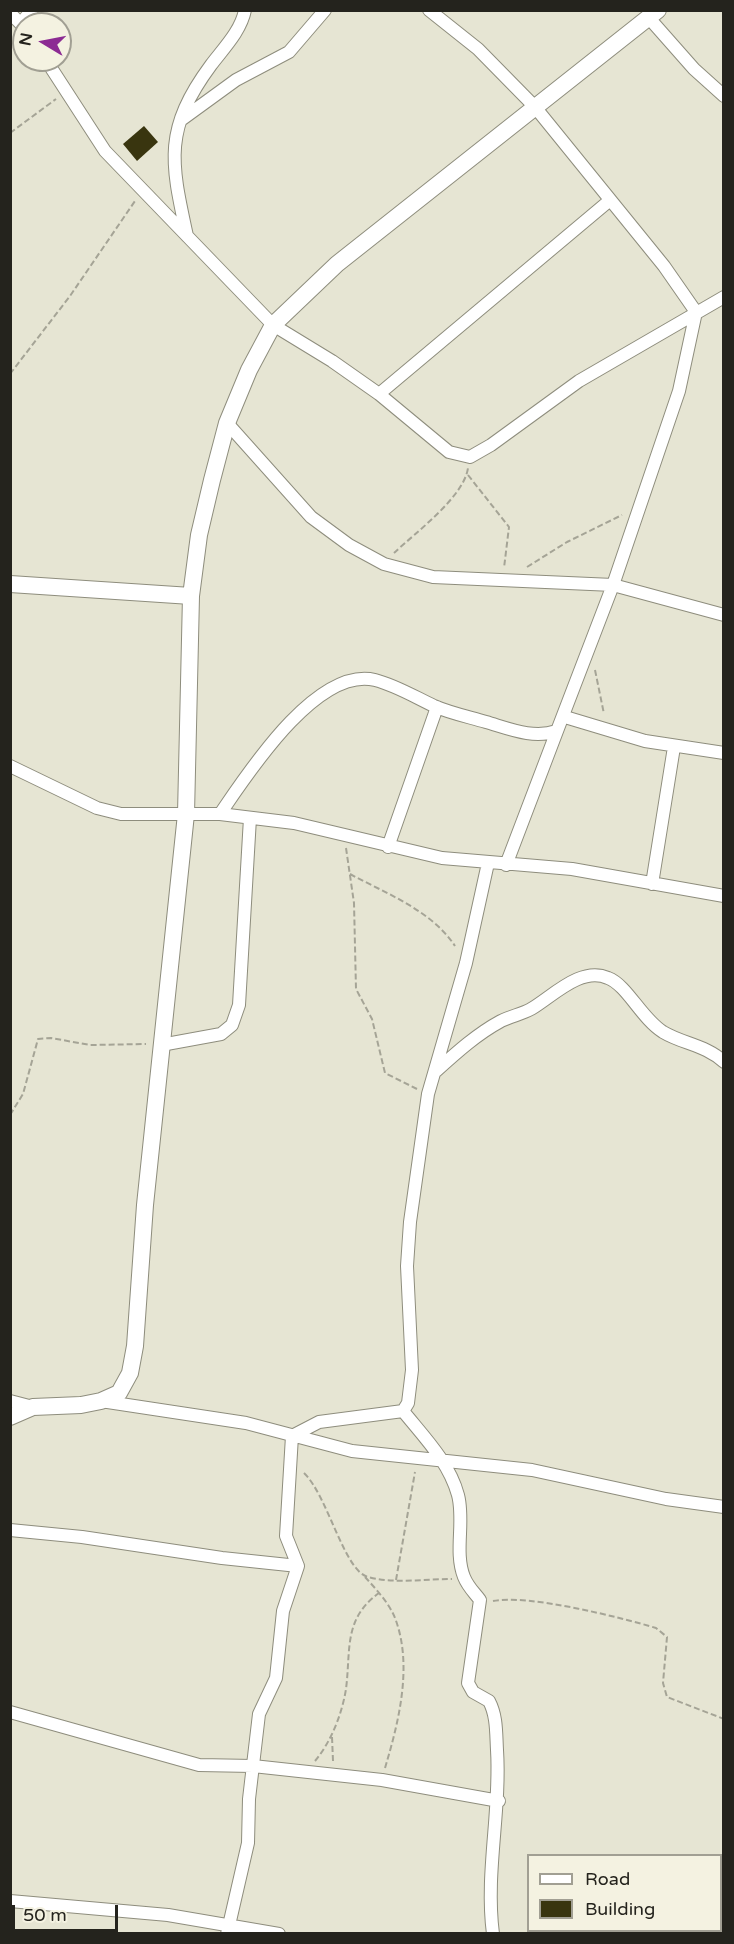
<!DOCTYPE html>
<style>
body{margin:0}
#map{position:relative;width:734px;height:1944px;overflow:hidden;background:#e6e5d3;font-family:"Varela Round",sans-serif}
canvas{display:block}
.frame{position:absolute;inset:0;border:12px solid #24231d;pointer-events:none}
.legend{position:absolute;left:527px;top:1854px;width:195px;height:78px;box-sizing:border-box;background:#f4f2e1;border:2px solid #a19f93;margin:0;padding:8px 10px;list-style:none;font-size:18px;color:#24231d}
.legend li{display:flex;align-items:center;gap:12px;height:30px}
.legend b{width:30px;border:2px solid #a19f93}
.north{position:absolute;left:12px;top:12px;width:60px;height:60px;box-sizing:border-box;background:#f4f2e1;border:2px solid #a19f93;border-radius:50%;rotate:280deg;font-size:16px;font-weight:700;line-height:24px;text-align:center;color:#24231d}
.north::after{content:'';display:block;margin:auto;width:21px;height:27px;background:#8c2b93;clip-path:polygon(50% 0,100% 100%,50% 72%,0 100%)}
.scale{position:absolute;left:12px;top:1905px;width:106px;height:27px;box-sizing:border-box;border:3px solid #24231d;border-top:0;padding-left:8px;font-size:18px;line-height:21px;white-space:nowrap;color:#24231d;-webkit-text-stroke:4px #f4f2e1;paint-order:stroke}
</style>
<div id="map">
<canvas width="734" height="1944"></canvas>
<div class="frame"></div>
<ul class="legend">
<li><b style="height:8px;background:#fff"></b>Road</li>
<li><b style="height:16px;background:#39350f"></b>Building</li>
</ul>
<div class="north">N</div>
<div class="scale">50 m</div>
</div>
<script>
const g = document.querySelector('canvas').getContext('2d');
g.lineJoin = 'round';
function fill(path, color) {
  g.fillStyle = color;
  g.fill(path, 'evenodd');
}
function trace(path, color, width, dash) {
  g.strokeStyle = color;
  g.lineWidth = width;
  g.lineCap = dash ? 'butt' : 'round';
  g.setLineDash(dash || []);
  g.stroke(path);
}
const building = new Path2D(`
 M144,126L158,142L137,161L123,144Z`);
const path = new Path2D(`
 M10,133L56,99
 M10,374L70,296L135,201
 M468,475L509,527L504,568
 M394,553C415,533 464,497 468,468
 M527,567L567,542L622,515
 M595,670L604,714
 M346,848L354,903L356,989L372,1019L385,1073L417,1089
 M350,874C387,894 431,910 455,946
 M10,1115L23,1094L38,1039L51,1038L90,1045L146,1044
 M304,1473C328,1496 344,1571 368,1577C394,1584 425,1579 452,1579
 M365,1577C376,1589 389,1603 395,1618C413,1665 399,1721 385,1768
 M396,1580L415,1472
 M493,1601C528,1594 619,1617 656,1628L667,1637L663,1683L667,1697L724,1719
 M332,1737L333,1761
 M315,1761C331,1742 342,1714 346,1689C351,1650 343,1619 379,1593`);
const street = new Path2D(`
 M10,13L24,27
 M649,18L694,69L724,96
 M21,23L32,10
 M46,60L105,151L273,325L332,361L379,394L449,452L470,457L491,445L579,381L724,297
 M181,120L236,80L289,52L325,10
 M187,236C171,162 163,130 211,65C223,49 241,31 245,10
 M379,394L609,201
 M227,423L311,517L349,545L384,564L433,577L613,585L724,615
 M565,717L645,741L724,753
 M10,766L97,808L121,814H220L294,823L442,858L572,869L724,896
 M220,814C248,773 317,666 375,680C395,685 415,697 434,706C450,713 469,717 486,722C510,729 533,739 557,731L613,585L679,391L696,312L664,266L535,107L478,49L429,10
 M388,847L437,707
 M506,865L557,731
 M652,884L674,747
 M161,1045L221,1034L232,1025L239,1005L250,818
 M436,1071C457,1052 477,1034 501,1021C511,1016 522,1014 531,1009C553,996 581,966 608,978C627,985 641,1018 663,1032C683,1044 706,1045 724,1062
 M10,1401L33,1407
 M101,1401L246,1423L352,1451L532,1470L666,1499L724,1507
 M403,1411C424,1437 449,1462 458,1495C465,1521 454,1552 464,1577C468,1587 474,1592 480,1600L468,1683L473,1692L489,1701C497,1716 496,1733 497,1750C501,1811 485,1873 493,1934
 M10,1530L82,1537L222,1558L298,1566
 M10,1712L199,1765L253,1766L382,1780L499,1801
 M10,1901L168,1915L279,1934
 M227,1934L248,1843L249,1799L259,1714L276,1678L283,1611L298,1566L286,1536L292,1436L319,1422L403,1411L408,1403L412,1370L407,1266L410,1222L428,1094L466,963L488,863`);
const secondary = new Path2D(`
 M10,584L191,596
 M10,1417L33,1407L81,1405L101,1401L119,1393L130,1373L135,1346L145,1205L186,814L191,596L199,535L212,480L227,423L249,370L273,325L337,264L658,10`);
fill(building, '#39350f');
trace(street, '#8e8d7d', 14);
trace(secondary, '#8e8d7d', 18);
trace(path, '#a5a496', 2, [6, 3]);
trace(street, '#fff', 12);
trace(secondary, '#fff', 16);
</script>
